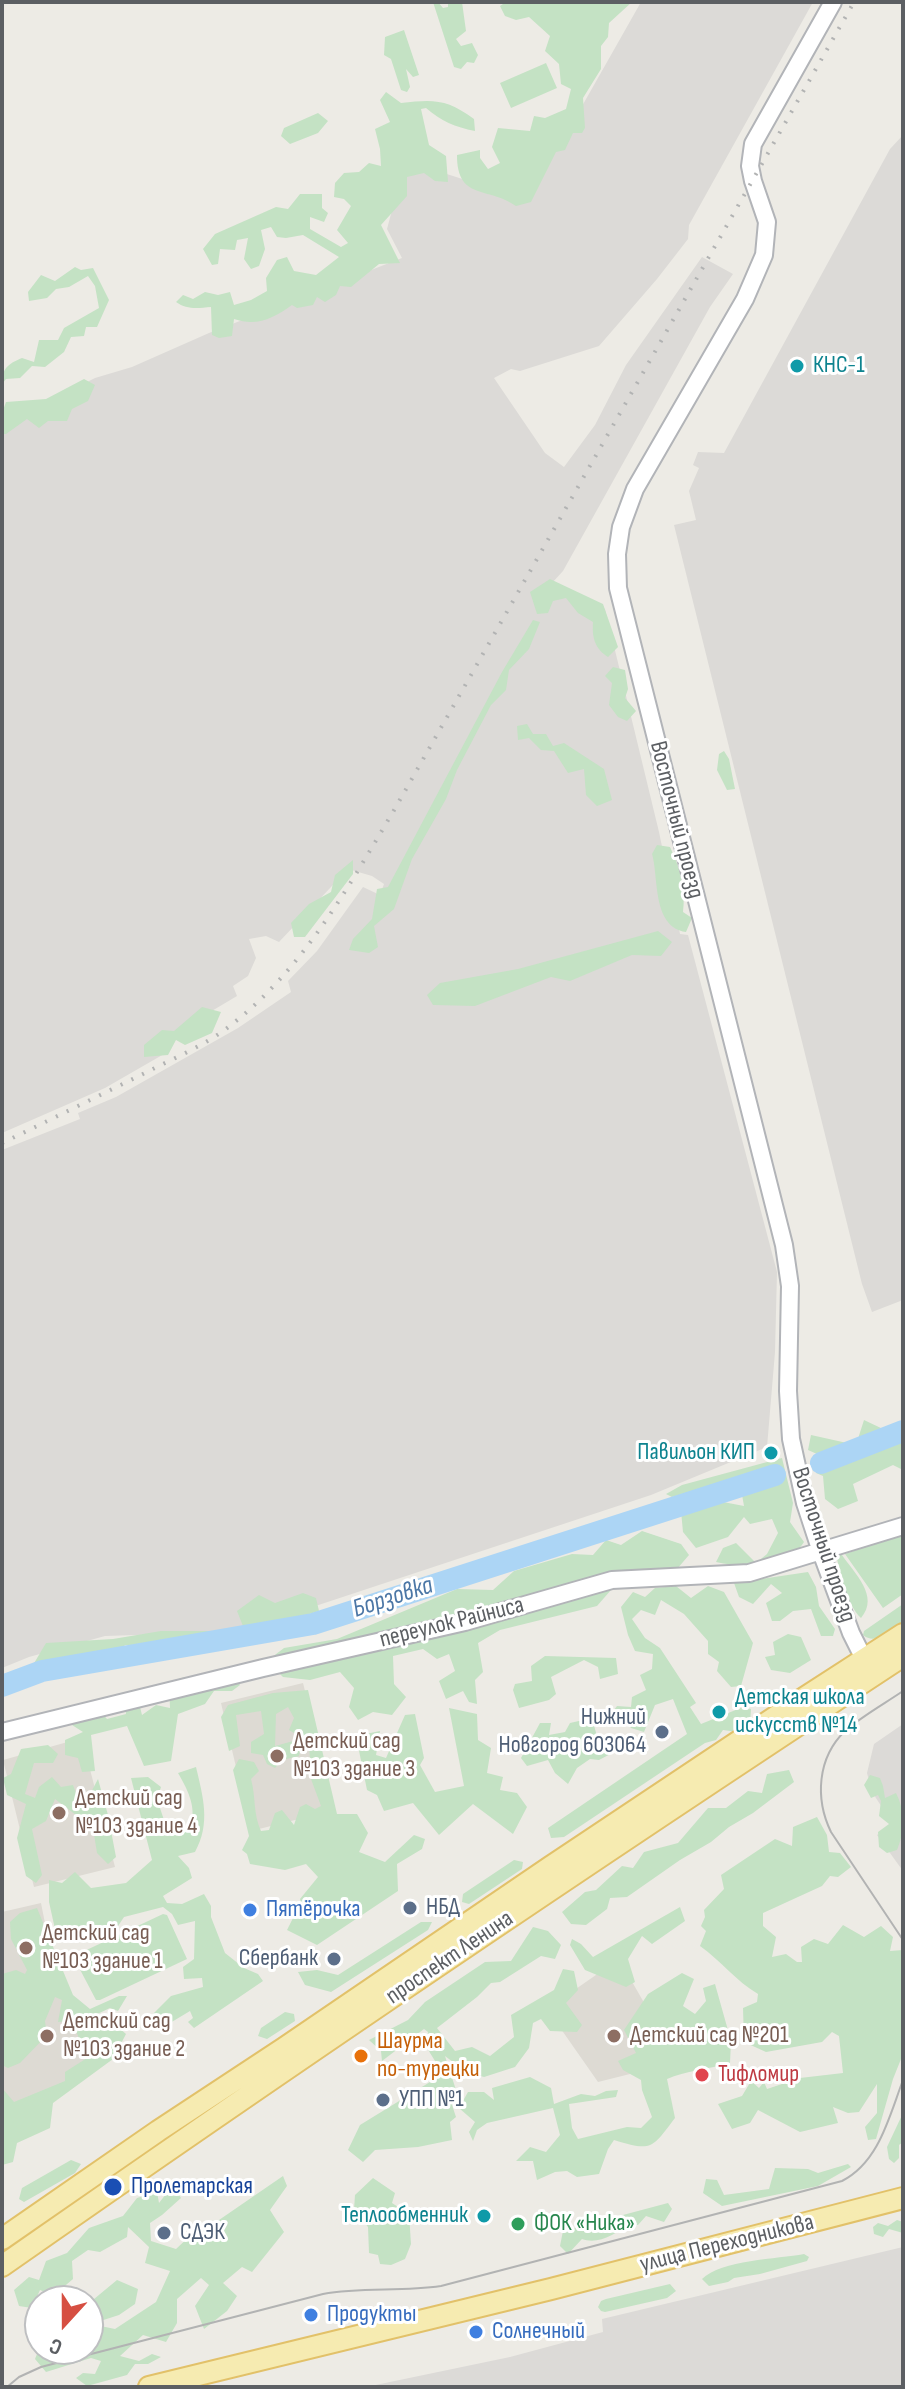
<!DOCTYPE html>
<meta charset="utf-8">
<style>
body{margin:0}
#map{position:relative;width:905px;height:2389px;overflow:hidden;background:#edebe5;font-family:"Sofia Sans Condensed",sans-serif}
canvas{display:block}
.frame{position:absolute;inset:0;border:4px solid #5c5f63;pointer-events:none}
.north{position:absolute;left:24px;top:2285px;width:80px;height:80px;box-sizing:border-box;background:#fff;border:2px solid #bebfc1;border-radius:50%;rotate:201deg;font-size:22px;font-weight:700;line-height:32px;text-align:center;color:#5c5f63}
.north::after{content:'';display:block;margin:auto;width:28px;height:36px;background:#d64f42;clip-path:polygon(50% 0,100% 100%,50% 72%,0 100%)}
</style>
<div id="map">
<canvas width="905" height="2389"></canvas>
<div class="frame"></div>
<div class="north">С</div>
</div>
<script>
const g = document.querySelector('canvas').getContext('2d');
g.lineJoin = 'round';
function fill(path, color) {
  g.fillStyle = color;
  g.fill(path, 'evenodd');
}
function trace(path, color, width, dash) {
  g.strokeStyle = color;
  g.lineWidth = width;
  g.lineCap = dash ? 'butt' : 'round';
  g.setLineDash(dash || []);
  g.stroke(path);
}
function label(font, color, halo, rows, align = 'center') {
  g.font = font + ' "Sofia Sans Condensed",sans-serif';
  g.lineWidth = 6;
  g.setLineDash([]);
  g.textBaseline = 'middle';
  g.strokeStyle = halo;
  g.fillStyle = color;
  for (const [text, x, y, turn = 0] of rows) {
    g.save();
    g.translate(x, y);
    g.rotate((+turn || 0) * Math.PI / 180);
    g.textAlign = isNaN(turn) ? turn : align;
    if (halo) g.strokeText(text, 0, 0);
    g.fillText(text, 0, 0);
    g.restore();
  }
}
const industrial = new Path2D(`
 M641,2H813L689,225L688,239L657,279L599,346L520,371L511,369L494,378L545,453L564,467L595,425L626,365L702,257L733,274L710,307L563,571L552,583L605,609L659,832L680,934L688,935L777,1272L775,1352L767,1447L651,1495L249,1628L198,1633L105,1636L29,1657L2,1668V1150L80,1119L78,1113L116,1097L238,1028L291,992L288,981L317,951L363,887L380,895L384,884L372,876L348,869L279,942L266,936L249,939L256,958L248,976L233,986L237,996L158,1043L164,1054L105,1088L2,1133V425L95,378L132,367L209,333L402,258L387,229L401,176L428,168L503,192L560,145Z
 M903,135V1300L872,1312L862,1284L674,525L696,520L689,491L699,468L693,465L698,452L724,453L890,149Z
 M903,1724V1871L877,1835L893,1824L872,1792L867,1773L874,1744Z
 M903,2247V2387H366L510,2357L603,2332L602,2319Z`);
const education = new Path2D(`
 M303,1683L335,1810L251,1831L221,1703Z
 M82,1738L115,1867L34,1887L3,1760Z
 M41,1903L57,1984L107,2060L16,2121L2,2102V1912Z
 M619,1959L678,2062L598,2082L547,2009Z`);
const green = new Path2D(`
 M433,2H438L443,8L448,7V2H462L466,31L456,39L461,46L472,43L478,55L474,63L467,62L461,69L454,67Z
 M506,2H632L609,23L608,37L601,46V69L583,98L585,128L582,133H573L565,150L556,152L531,202L516,206C488,186 457,201 457,155L480,150V158L488,169L500,163L492,147L498,128L530,131L534,116L545,118L566,109L571,89L561,84L559,64L545,51L550,36L529,17L516,20L505,16L500,6Z
 M404,30L419,75L413,77L406,69L410,87L407,92L401,90L391,59L384,55L385,37Z
 M546,63L557,88L511,108L500,83Z
 M386,92L401,103C434,99 447,99 474,119L475,131C455,127 441,121 426,108L421,109L429,145L446,156L448,182L435,181L424,173L407,177V196L381,225L400,263L379,264L351,287L340,286L336,295L325,302L317,297L313,305L297,308L292,305C274,318 257,327 234,319L232,336L219,338L212,335L211,307C198,308 187,310 176,302L183,295L193,299L205,292L218,295L230,292L234,305L251,300L267,291L266,278L277,260L287,257L294,271L316,275L339,257L303,235L286,238L277,237L271,227L261,230L265,249L259,266L251,269L244,259L248,238L237,240L235,250L220,249L218,264L212,265L203,249L215,234L276,207L288,209L300,194H322V208L328,213L324,222L310,217V229L341,247L348,243L337,230L351,206L344,199L334,197L335,183L344,173L359,172L369,163L381,166L380,149L375,129L390,122L380,100Z
 M318,113L328,121L318,133L290,144L281,136L284,128Z
 M75,267L81,270L93,268L109,300L97,327H86L84,336L71,337L64,352L45,367L32,366L20,378L6,379L2,384C2,368 8,364 22,358L34,362L39,340H58L64,328L99,308L95,286L88,276L69,287L56,289L47,298L29,301L28,292L41,275L55,281Z
 M84,379L95,385L88,401L72,409L67,421H48L39,428L27,419L6,434H2V413L6,402L46,399Z
 M550,579L603,604L618,647L608,657C594,648 592,636 593,622L578,613L566,598L553,601L548,613L537,614L530,592Z
 M533,620L540,622L529,649L509,670L506,690L491,705L457,770L446,799L412,859L394,909L374,926L378,947L369,953L349,950L353,939L372,919L377,889L388,887L502,672Z
 M613,667L625,670L628,689L625,698L636,711L627,721L618,717L609,705L612,683L605,676Z
 M527,724L533,734H546L553,746L564,743L604,769L612,800L597,806L586,795L584,769L568,773L554,751L541,750L529,738L518,740L517,726Z
 M724,751L729,759L735,789L727,790L717,770L719,754Z
 M657,845L670,847C680,867 686,890 683,912L692,918L686,932C652,927 659,878 652,854Z
 M353,860V874L305,937H294L291,923L309,904L331,892L335,875Z
 M658,931L672,942L661,956L632,955L570,981L551,977L475,1006L433,1005L427,995L440,983L518,969Z
 M202,1007L221,1012L212,1033L185,1045L176,1040L168,1055L144,1057V1045L162,1030L174,1031Z
 M903,1415V1470L893,1465L853,1484L858,1501L838,1509L825,1499L823,1476L816,1473L817,1454L808,1450L811,1435L856,1445L864,1420L883,1429L900,1424Z
 M782,1458L793,1503L790,1522L804,1542C787,1569 744,1568 716,1562L723,1548L736,1543L756,1563L767,1554L778,1533L772,1519L750,1524L744,1517L728,1537L696,1548L683,1532L681,1511L718,1501L744,1506L739,1478L672,1497L666,1494L682,1485Z
 M642,1531L681,1544L689,1555L677,1569C659,1568 643,1573 625,1574L597,1606L500,1630L478,1643L483,1672L475,1680L477,1704L469,1702L463,1691L446,1699L439,1681L455,1671L449,1654L437,1659L423,1649L393,1656L394,1684L406,1697L392,1715L373,1712L358,1720L349,1707L354,1688L340,1672L310,1680L283,1677L267,1661L284,1648L337,1639L457,1589L493,1590L514,1571L572,1554L593,1555L606,1540L621,1545Z
 M903,1534V1594L883,1608L845,1554Z
 M836,1555H842C854,1573 880,1596 861,1618C846,1604 841,1574 836,1555Z
 M808,1572L816,1587L819,1606L835,1629L833,1636H821L811,1609L793,1611L780,1621H772L766,1603L782,1593L771,1584L753,1604L739,1597L734,1583Z
 M676,1586L691,1598L708,1586L724,1592L753,1643L741,1686L731,1687L717,1671L719,1662L708,1654V1641L684,1614L661,1600L655,1615L641,1610L632,1619L645,1638L660,1648L696,1703L690,1707L701,1724L743,1707L751,1709L750,1725L738,1732L723,1730L716,1740L705,1743L564,1837L551,1838L548,1828L687,1734L673,1699L655,1705L644,1732L631,1728L626,1721L620,1726L611,1714L617,1706L631,1707L632,1697L646,1690L640,1675L652,1669L653,1654L635,1651L628,1635L621,1607L633,1592L645,1597L655,1588Z
 M303,1593L316,1598L319,1611L269,1627L250,1645L222,1643L205,1636L185,1649L157,1644L145,1649L126,1645L104,1655L62,1661L50,1668L33,1665L46,1643L113,1639L161,1631H245L237,1611L259,1595L275,1603Z
 M903,1604V1622C891,1630 876,1646 863,1635L864,1631Z
 M788,1634L801,1637L811,1660L790,1673L771,1670L765,1657L775,1655L773,1642Z
 M545,1656L616,1658L618,1674L600,1679L598,1667L584,1660L551,1677L556,1694L549,1700L519,1708L513,1690L515,1684L532,1681L531,1666Z
 M230,1670L240,1685L232,1691H214L205,1704L178,1714L171,1761L144,1766L127,1726L91,1735L95,1771L82,1772L78,1758L65,1755V1740L83,1732L72,1725L63,1708L92,1701L107,1719L126,1714L124,1694L136,1691L142,1715L156,1705L170,1708L169,1682L185,1677L194,1680Z
 M308,1690L337,1814H357L368,1833L359,1852L385,1862L414,1835L425,1839L422,1849L397,1864L398,1891L317,1945L287,1930L293,1918L304,1912L300,1899L318,1877L306,1864L285,1870L250,1864L247,1854L242,1850L249,1836L233,1770L239,1759L254,1762L259,1771L251,1779C256,1797 253,1814 261,1831L269,1830L275,1813L282,1810L294,1825L300,1807L306,1804L315,1809L321,1806L311,1779L309,1742L289,1730L294,1718L288,1707L276,1714L275,1746L297,1740L301,1745L299,1756L282,1760L275,1768L267,1764L263,1755L251,1753V1742L264,1734L261,1711L236,1715L240,1746L229,1751L221,1717L228,1705L273,1693Z
 M449,1708L477,1714L478,1740L491,1748L487,1773L503,1777L500,1790L517,1793L527,1807L513,1834L473,1804L439,1835L413,1803L384,1811L377,1795L367,1790L356,1736L380,1731L376,1755L386,1758L405,1715L415,1714L424,1758L420,1765L435,1792L464,1786Z
 M592,1718L598,1740L616,1738L618,1750L599,1760L590,1759L577,1768L568,1784L555,1773L548,1760L527,1766L521,1758L540,1723H551L549,1735L565,1732L570,1723Z
 M48,1745L58,1754L53,1763H34L25,1794L35,1798L39,1787L52,1777L61,1787L73,1785L79,1801L87,1800L98,1779L108,1815L116,1857L108,1864L97,1853L93,1828L55,1799L46,1821L32,1829L42,1875L36,1883L26,1876L17,1838L26,1804L7,1795L3,1778L11,1774L21,1749Z
 M196,1767C203,1797 211,1823 195,1852L178,1856L189,1868L192,1878L163,1896L167,1903L182,1904L204,1894L211,1906V1917L225,1953L244,1968L258,1974L263,1981L194,2028L188,2022L193,2018L190,2011L165,2026H155L152,2015L171,1996L203,1987L202,1978L184,1979L183,1967L194,1959L195,1921L178,1925L172,1914L163,1907L124,1917L114,1932L97,1938L89,1933L81,1937L55,1929L49,1902V1880L62,1883L75,1872L91,1888L126,1883L152,1860L131,1778L148,1777L161,1787L157,1799L168,1832L190,1829C197,1808 189,1792 178,1773Z
 M789,1770L794,1782L753,1813L729,1827L711,1842L680,1860L627,1897L610,1898L607,1909L586,1925L571,1924L562,1912L585,1892L596,1890L622,1866L633,1868L644,1852L678,1843L708,1808H726L748,1791L762,1793L767,1774Z
 M870,1775L880,1778L883,1786L885,1798L896,1793C905,1810 905,1832 897,1850L887,1853L879,1847L878,1832L889,1824L879,1816L881,1801L878,1795L871,1798L864,1785Z
 M817,1817L827,1835L829,1852L840,1853L851,1867L838,1877L830,1876L822,1886L763,1913V1926L776,1937L772,1957L786,1954L797,1962H802L801,1947L814,1939L828,1944L843,1925L864,1937L881,1926L893,1937L890,1951L903,1950V2054L893,2079L876,2139L868,2140L865,2127L877,2113V2084L859,2112L848,2113L833,2107L838,2123L800,2132L758,2110L750,2123L732,2129L718,2104L742,2096L751,2081L759,2088L764,2082L767,2089L800,2078L843,2073L839,2036L832,2032L822,2042L766,2052L744,2042L743,2008L757,2002L758,1994C736,1981 721,1961 700,1946L706,1931L701,1926L705,1917L704,1910L724,1889L721,1875L775,1839L792,1846L793,1827Z
 M514,1860L523,1862L522,1869L469,1904L462,1902L463,1894Z
 M680,1907L685,1921L652,1944L642,1936L628,1959L635,1982L626,1987L585,1970L570,1945L572,1939L581,1944L593,1957Z
 M37,1908L73,1995L90,2009L119,1996H127L118,2011L110,2008L91,2017L95,2022L110,2020L126,2034L113,2059L53,2103L50,2128L17,2143L13,2162L2,2165V2088L14,2102L65,2081V2072L87,2058L72,2021L58,2022L62,2000L55,1997L45,2021L47,2035L20,2063L8,2068L2,2065V1974L16,1970L25,1974L27,1970L11,1939L10,1922L20,1913Z
 M163,1914L167,1915L187,1959L100,2000H96L75,1960L78,1954Z
 M421,1922H432L428,1930L331,1992L305,1985L298,1972L317,1970L338,1975Z
 M533,1927L548,1931L561,1945L555,1959L541,1956L500,1982L491,1983L477,1997L437,2028L455,2051L472,2047L490,2056L514,2037L511,2015L554,1990L563,1969L574,1971L578,1990L566,2003L582,2025L577,2032L550,2031L541,2019L533,2023L529,2048L515,2067L484,2077L466,2072L445,2056L456,2090L451,2102L456,2117L450,2122L452,2140L418,2147L375,2150L363,2162L348,2150L360,2125L443,2074L427,2048L428,2032L424,2029L382,2061L381,2051L369,2040L408,2020L425,2002L485,1962L511,1961Z
 M682,1973L694,1979L683,2006L695,2014L706,2001L703,1988L715,1984L731,2041L730,2063C709,2069 685,2071 667,2079L675,2118C652,2148 653,2152 614,2140L608,2149L599,2174L577,2177L567,2171L555,2172L537,2180L533,2161H516L530,2147L546,2152L560,2135L553,2108L487,2123L477,2130L473,2141L469,2132L475,2122L459,2108L468,2092H484L494,2100L492,2088L530,2077L551,2088L554,2104L581,2094L595,2096L606,2091L618,2090L616,2097L569,2104L572,2128L578,2139L627,2127L641,2128L652,2117L642,2090L641,2080L623,2070L618,2061L636,2053L624,2030L648,1994Z
 M285,2012L294,2014L295,2021L267,2039L258,2036L261,2028Z
 M903,2113V2142L899,2145V2158L894,2163L889,2159L887,2147Z
 M71,2160L81,2164L75,2173L24,2202L19,2199L22,2188Z
 M848,2164L851,2167L818,2186L722,2206L703,2193L706,2179L717,2180L724,2195L769,2189L775,2168L808,2169L818,2173Z
 M283,2176L287,2186L270,2210L284,2232L252,2272L242,2267L223,2283L237,2296L227,2311L204,2329L195,2306L209,2285L201,2278L177,2299V2323L166,2342L143,2335L120,2356L139,2361L152,2354L161,2357L148,2364H135L127,2375L87,2386L76,2378L83,2373L95,2374L101,2361L91,2358L46,2372L35,2359L39,2349L35,2337L40,2333V2349H88V2304L117,2280L138,2289L135,2304L119,2315L91,2324L115,2329L156,2302L170,2271L145,2263L149,2247L128,2227L127,2237L100,2252L88,2250L72,2261L73,2279L53,2296L40,2290L32,2308L19,2306L14,2290L29,2277L39,2280L46,2261L67,2253L89,2228L123,2216L137,2198L157,2192L159,2203L173,2185L181,2198L162,2215L150,2223L151,2241L176,2249L192,2234L203,2231Z
 M373,2178L395,2193L392,2203L409,2214L411,2244L405,2259L391,2265L380,2264L378,2255L369,2253L368,2227L354,2210L355,2195Z
 M668,2203L672,2209L664,2222L646,2216L638,2225L629,2224C616,2234 598,2245 582,2239L568,2254L560,2246L563,2231Z
 M897,2220L903,2222V2233L889,2229L883,2237L874,2234L873,2227L878,2223L888,2226Z
 M804,2254L809,2257L807,2261L760,2274L734,2278L728,2282L709,2286L702,2279C721,2260 778,2259 804,2254Z
 M670,2284L676,2291L667,2298L605,2312L601,2311L598,2307L601,2301L606,2299Z`);
const river = new Path2D(`
 M821,1463L903,1431
 M2,1686L42,1671L313,1624L775,1475`);
const minor = new Path2D(`
 M833,2L753,144L750,166L753,181L767,222L764,255L745,299L635,489L621,527L617,554L618,588L784,1245L790,1286L788,1391L791,1439L805,1503L821,1552L851,1633L869,1669
 M2,1732L263,1668L465,1622L612,1580L749,1573L903,1526`);
const major = new Path2D(`
 M2,2239L158,2131L284,2048L550,1867L793,1705L903,1634
 M2,2266C299,2058 600,1855 903,1656
 M149,2387L551,2289L903,2198`);
const tram = new Path2D(`
 M903,1691C884,1704 862,1716 845,1731C817,1758 815,1799 831,1832L903,1940
 M7,2387L19,2377L41,2367L323,2294C362,2287 401,2292 441,2286L842,2181C879,2162 889,2117 903,2080`);
const rail = new Path2D(`
 M2,1143C50,1120 98,1096 145,1073C174,1058 206,1045 231,1025C303,969 347,889 393,812L854,2`);
const markers = [
 [797,366,8,"#0f9aa8"],
 [771,1453,8,"#0f9aa8"],
 [719,1712,8,"#0f9aa8"],
 [662,1732,8,"#5c6f8a"],
 [277,1756,8,"#8d6e63"],
 [59,1813,8,"#8d6e63"],
 [410,1908,8,"#5c6f8a"],
 [250,1910,8,"#3f7fe0"],
 [26,1948,8,"#8d6e63"],
 [334,1959,8,"#5c6f8a"],
 [47,2036,8,"#8d6e63"],
 [614,2036,8,"#8d6e63"],
 [361,2056,8,"#e8710a"],
 [702,2075,8,"#e0444e"],
 [383,2100,8,"#5c6f8a"],
 [113,2187,10,"#1a4fb4"],
 [484,2216,8,"#0f9aa8"],
 [518,2224,8,"#2e9e5b"],
 [164,2233,8,"#5c6f8a"],
 [311,2315,8,"#3f7fe0"],
 [476,2332,8,"#3f7fe0"]
];
const cultureNames = [
 ["КНС-1",813,366],
 ["Павильон КИП",755,1453,"right"],
 ["Детская школа",735,1698],
 ["искусств №14",735,1726],
 ["Теплообменник",468,2216,"right"]
];
const streetNames = [
 ["Восточный проезд",676,820,76],
 ["Восточный проезд",823,1545,72],
 ["переулок Райниса",452,1623,-14],
 ["проспект Ленина",450,1958,-34],
 ["улица Переходникова",727,2244,-14]
];
const serviceNames = [
 ["Нижний",646,1718,"right"],
 ["Новгород 603064",646,1746,"right"],
 ["НБД",426,1908],
 ["Сбербанк",318,1959,"right"],
 ["УПП №1",399,2100],
 ["СДЭК",180,2233]
];
const educationNames = [
 ["Детский сад",293,1742],
 ["№103 здание 3",293,1770],
 ["Детский сад",75,1799],
 ["№103 здание 4",75,1827],
 ["Детский сад",42,1934],
 ["№103 здание 1",42,1962],
 ["Детский сад",63,2022],
 ["№103 здание 2",63,2050],
 ["Детский сад №201",630,2036]
];
const shopNames = [
 ["Пятёрочка",266,1910],
 ["Продукты",327,2315],
 ["Солнечный",492,2332]
];
const foodNames = [
 ["Шаурма",377,2042],
 ["по-турецки",377,2070]
];
const healthNames = [
 ["Тифломир",718,2075]
];
const transitNames = [
 ["Пролетарская",131,2187]
];
const leisureNames = [
 ["ФОК «Ника»",534,2224]
];
const waterNames = [
 ["Борзовка",393,1598,-18]
];
fill(industrial, '#dcdad7');
fill(education, '#dddad3');
fill(green, '#c4e2c4');
trace(river, '#acd5f5', 22);
trace(minor, '#b2b4b8', 20);
trace(major, '#e2c169', 24);
trace(minor, '#fff', 16);
trace(major, '#f6ebb1', 20);
trace(tram, '#b2b3b3', 2);
trace(rail, '#b2b3b3', 4, [2, 10]);
for (const [x, y, r, color] of markers) {
  const dot = new Path2D();
  dot.arc(x, y, r, 0, 2 * Math.PI);
  g.fillStyle = color;
  g.fill(dot);
  trace(dot, '#fff', 3);
}
label('24px', '#0d838f', '#fff', cultureNames, 'left');
label('24px', '#5c5f63', '#fff', streetNames);
label('24px', '#4e5e75', '#fff', serviceNames, 'left');
label('24px', '#785e54', '#fff', educationNames, 'left');
label('24px', '#366cbe', '#fff', shopNames, 'left');
label('24px', '#c56008', '#fff', foodNames, 'left');
label('24px', '#be3a42', '#fff', healthNames, 'left');
label('24px', '#164399', '#fff', transitNames, 'left');
label('24px', '#27864d', '#fff', leisureNames, 'left');
label('italic 26px', '#4c77a6', '#fff', waterNames);
</script>
